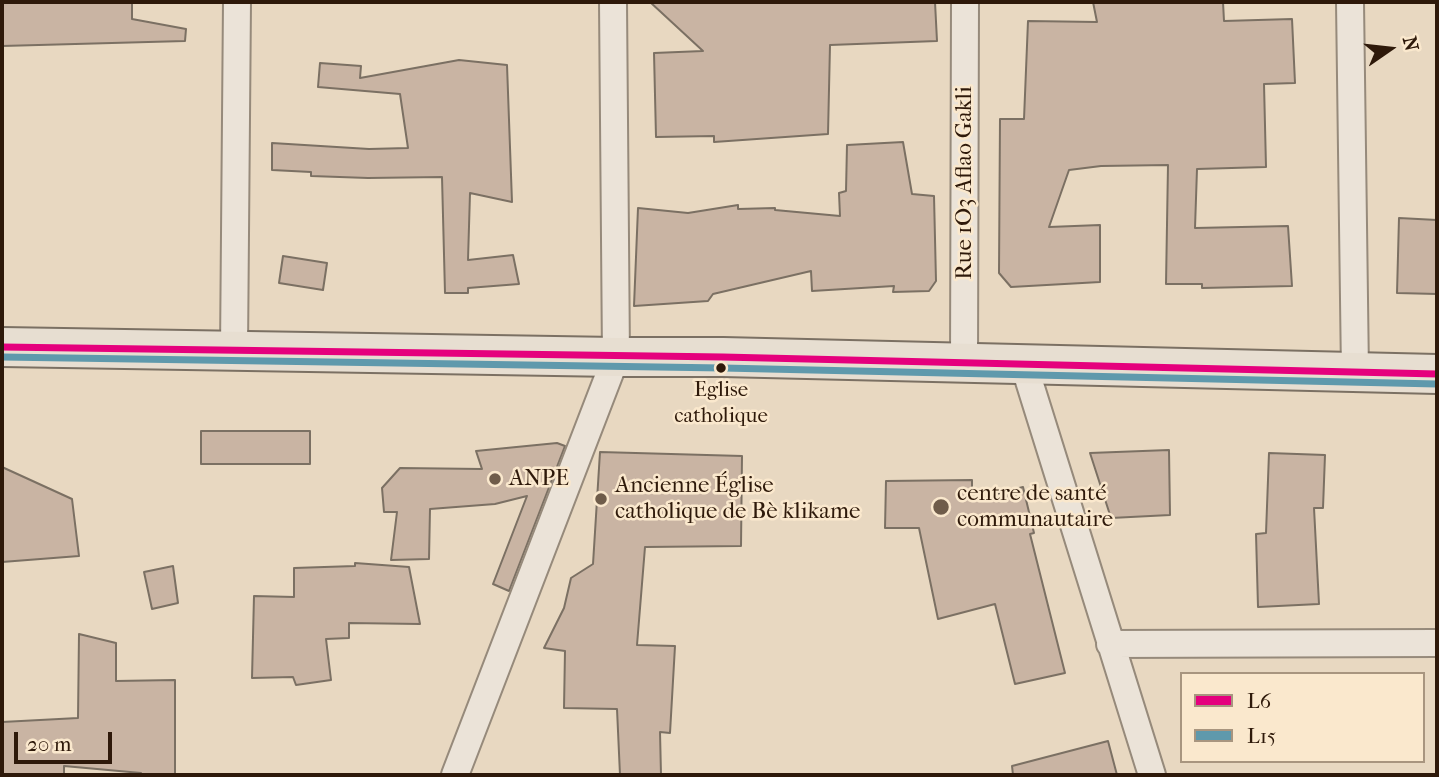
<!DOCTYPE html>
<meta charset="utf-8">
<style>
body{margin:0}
#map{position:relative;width:1439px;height:777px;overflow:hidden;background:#e8d8c1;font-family:"IM FELL French Canon",serif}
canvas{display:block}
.frame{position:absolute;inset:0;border:4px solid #2e190a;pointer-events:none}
.legend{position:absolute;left:1180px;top:672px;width:245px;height:91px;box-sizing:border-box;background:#fae8cd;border:2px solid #a8957f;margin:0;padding:9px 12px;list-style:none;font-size:21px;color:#2e190a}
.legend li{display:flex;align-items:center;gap:14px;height:35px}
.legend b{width:35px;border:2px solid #a8957f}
.north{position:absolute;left:1355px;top:14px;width:70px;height:70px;-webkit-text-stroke:5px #fae8cd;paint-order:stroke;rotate:76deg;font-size:19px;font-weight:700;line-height:28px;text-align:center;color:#2e190a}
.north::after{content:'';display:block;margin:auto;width:24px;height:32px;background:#2e190a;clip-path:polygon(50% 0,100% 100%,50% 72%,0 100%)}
.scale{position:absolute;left:14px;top:732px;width:98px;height:32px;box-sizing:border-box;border:4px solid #2e190a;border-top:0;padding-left:9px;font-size:21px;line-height:24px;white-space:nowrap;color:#2e190a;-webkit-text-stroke:5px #fae8cd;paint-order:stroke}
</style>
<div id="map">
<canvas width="1439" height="777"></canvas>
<div class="frame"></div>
<ul class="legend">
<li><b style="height:9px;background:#e5007d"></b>L6</li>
<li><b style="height:9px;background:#5f99ac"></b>L15</li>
</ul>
<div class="north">N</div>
<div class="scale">20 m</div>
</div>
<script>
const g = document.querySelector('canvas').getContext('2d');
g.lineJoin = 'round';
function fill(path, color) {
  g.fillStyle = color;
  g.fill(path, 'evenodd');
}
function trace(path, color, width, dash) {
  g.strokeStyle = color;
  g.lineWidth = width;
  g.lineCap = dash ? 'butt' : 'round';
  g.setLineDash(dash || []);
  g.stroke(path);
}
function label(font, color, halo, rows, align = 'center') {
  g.font = font + ' "IM FELL French Canon",serif';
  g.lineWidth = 5;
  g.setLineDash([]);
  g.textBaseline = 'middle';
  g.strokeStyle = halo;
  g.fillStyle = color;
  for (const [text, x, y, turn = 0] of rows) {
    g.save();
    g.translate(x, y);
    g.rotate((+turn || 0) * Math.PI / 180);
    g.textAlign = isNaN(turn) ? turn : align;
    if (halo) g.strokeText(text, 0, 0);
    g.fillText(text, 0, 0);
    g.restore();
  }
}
const building = new Path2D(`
 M2,2H132V19L186,29L185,41L2,46Z
 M650,2H935L937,41L830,45L828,134L714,142V136L656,137L654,53L703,51Z
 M1093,2H1223L1224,21L1292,19L1295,83L1264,84L1266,167L1197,169L1195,228L1288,226L1292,286L1202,288V284H1166L1168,165L1101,166L1069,170L1049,227L1100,225V282L1011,287L999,273L1000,119H1024L1028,21L1097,22Z
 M459,60L507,65L512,202L470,193L468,260L513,255L519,284L468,288V293H445L442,177L368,178L311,176V172L272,170V143L369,149L408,148L400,94L318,87L320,63L361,66L360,78Z
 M903,142L912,194L934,196L936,281L929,291L893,292L894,286L812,291L811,271L713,294L708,301L634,306L638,208L688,213L738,205V209L775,208V210L840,216L839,193L846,191L847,145Z
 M1399,218L1437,220V294L1397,293Z
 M283,256L327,263L323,290L279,283Z
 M201,431H310V464H201Z
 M557,443L565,446L509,591L493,584L527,496L495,504L430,509L429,559L391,560L397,512H384L382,488L400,468L482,469L476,451Z
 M1169,450L1170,515L1111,518L1090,453Z
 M600,452L742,456L741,546L645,547L637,645L675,646L670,733L660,732L661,775H620L617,709L564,708L565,651L544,648L564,608L571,578L593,564Z
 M1269,453L1325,455L1323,508H1314L1319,604L1258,607L1256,534L1266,533Z
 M2,467L72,499L79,556L2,562Z
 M972,480V500L1023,487L1034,533L1030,534L1065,673L1015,684L995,604L938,619L919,528H885L886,481Z
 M355,563L409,567L420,624L349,623V638L326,639L331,680L296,685L293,677L252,678L254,596L294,597V568L355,566Z
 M173,566L178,603L152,609L144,572Z
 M79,634L116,643V681L175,680V775H141V773L64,766V775H2V722L78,718Z
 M1108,741L1117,775H1013L1012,766Z`);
const minor = new Path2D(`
 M1350,2L1355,373
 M234,349L237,2
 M964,364L965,2
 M1024,365L1152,775
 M1110,644L1437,643
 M455,775L616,357L613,2`);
const primary = new Path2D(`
 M2,347L616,357H723L1437,374`);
const bus1 = new Path2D(`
 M2,347L723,357L1437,374`);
const bus2 = new Path2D(`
 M2,357L723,368L1437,384`);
const markers = [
 [721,368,6,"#2e190a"],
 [495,479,7,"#6f5c4a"],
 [601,499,7,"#6f5c4a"],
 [941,507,9,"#6f5c4a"]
];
const busNames = [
 ["Eglise",721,391],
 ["catholique",721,417]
];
const streetNames = [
 ["Rue 1O3 Aflao Gakli",965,183,-90]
];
const poiNames = [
 ["ANPE",509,479],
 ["Ancienne Église",615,486],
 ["catholique de Bè klikame",615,512],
 ["centre de santé",957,494],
 ["communautaire",957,520]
];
fill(building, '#c9b4a3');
trace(building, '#7b7063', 2);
trace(minor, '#968a7b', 30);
trace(primary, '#7b7063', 42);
trace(minor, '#ebe3d8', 26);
trace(primary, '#e7ded1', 38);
trace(bus1, '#e5007d', 7);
trace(bus2, '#5f99ac', 7);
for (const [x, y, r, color] of markers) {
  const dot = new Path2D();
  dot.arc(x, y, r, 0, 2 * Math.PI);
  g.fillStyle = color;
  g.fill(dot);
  trace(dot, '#fae8cd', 2.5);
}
label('21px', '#2e190a', '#fae8cd', busNames);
label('23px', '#2e190a', '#fae8cd', streetNames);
label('23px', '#2e190a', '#fae8cd', poiNames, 'left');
</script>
